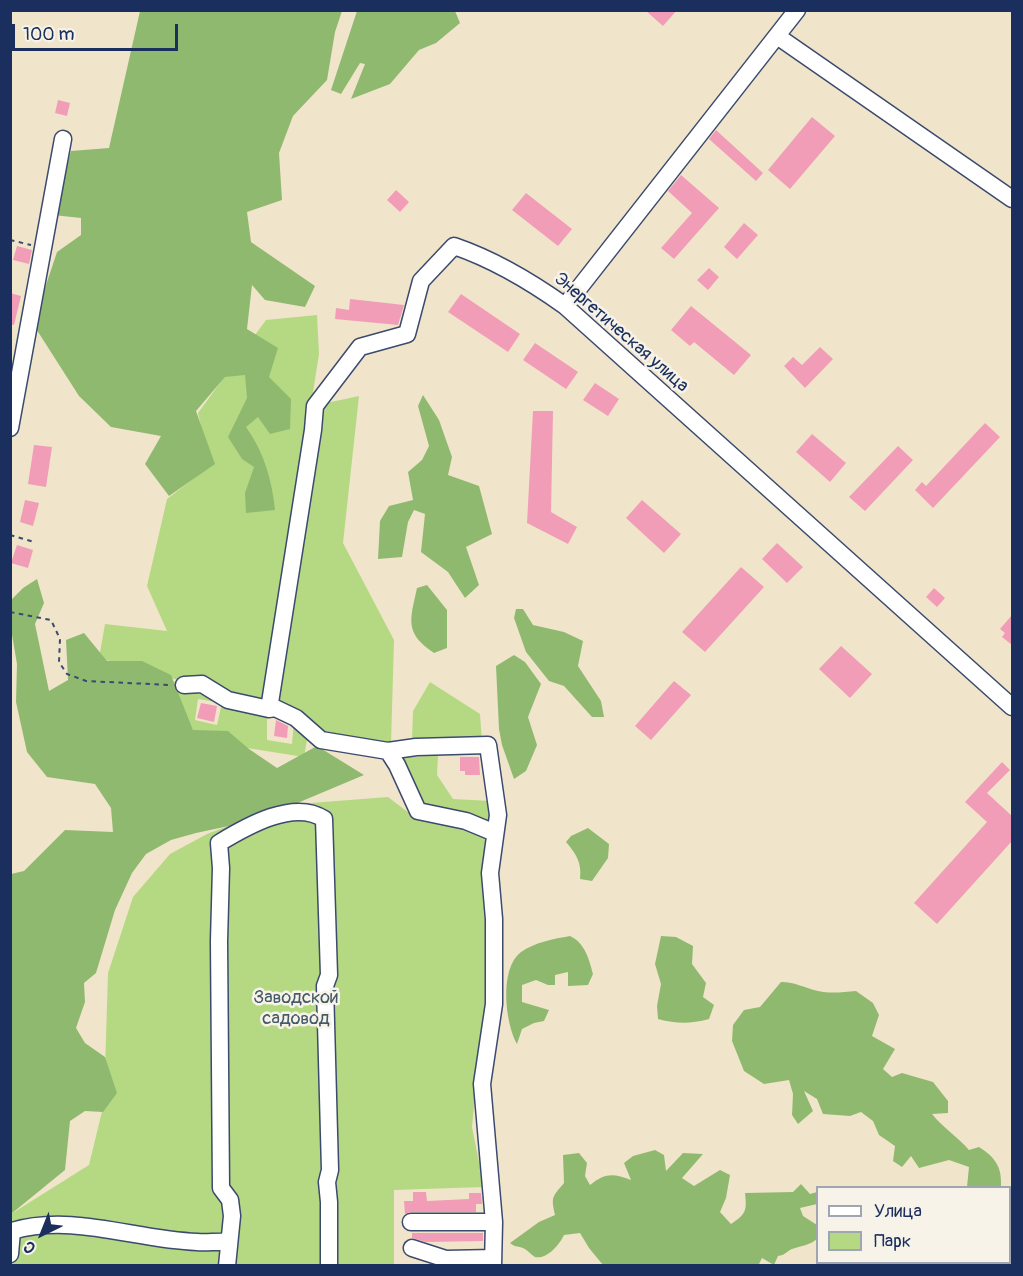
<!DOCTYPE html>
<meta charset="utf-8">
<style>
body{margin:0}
#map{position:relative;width:1023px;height:1276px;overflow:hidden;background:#f0e5ca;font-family:Pangolin,sans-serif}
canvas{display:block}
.frame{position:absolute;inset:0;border:12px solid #1b2f5e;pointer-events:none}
.legend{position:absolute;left:816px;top:1186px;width:195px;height:78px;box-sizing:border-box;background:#f7f3e8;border:2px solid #9fa5b1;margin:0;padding:8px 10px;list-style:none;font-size:18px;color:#1b2f5e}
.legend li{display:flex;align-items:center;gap:12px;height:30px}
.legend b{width:30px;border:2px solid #9fa5b1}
.north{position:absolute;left:12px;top:1204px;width:60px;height:60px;-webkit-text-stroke:4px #f7f3e8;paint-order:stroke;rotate:223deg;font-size:16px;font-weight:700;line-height:24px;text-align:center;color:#1b2f5e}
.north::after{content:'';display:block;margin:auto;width:21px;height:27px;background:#1b2f5e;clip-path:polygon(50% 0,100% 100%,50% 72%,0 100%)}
.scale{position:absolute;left:12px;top:24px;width:166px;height:27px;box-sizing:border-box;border:3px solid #1b2f5e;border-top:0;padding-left:8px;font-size:18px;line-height:21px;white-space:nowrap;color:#1b2f5e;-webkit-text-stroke:4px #f7f3e8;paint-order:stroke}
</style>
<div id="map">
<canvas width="1023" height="1276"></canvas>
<div class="frame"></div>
<ul class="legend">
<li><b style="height:8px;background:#fff"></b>Улица</li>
<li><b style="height:16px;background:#b5d982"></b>Парк</li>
</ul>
<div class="north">С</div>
<div class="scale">100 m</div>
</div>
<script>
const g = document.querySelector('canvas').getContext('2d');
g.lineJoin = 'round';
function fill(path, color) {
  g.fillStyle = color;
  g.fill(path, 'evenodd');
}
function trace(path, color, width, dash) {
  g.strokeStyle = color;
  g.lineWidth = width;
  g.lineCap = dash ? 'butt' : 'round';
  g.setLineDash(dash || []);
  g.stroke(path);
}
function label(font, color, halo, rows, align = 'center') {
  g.font = font + ' Pangolin,sans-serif';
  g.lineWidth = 5;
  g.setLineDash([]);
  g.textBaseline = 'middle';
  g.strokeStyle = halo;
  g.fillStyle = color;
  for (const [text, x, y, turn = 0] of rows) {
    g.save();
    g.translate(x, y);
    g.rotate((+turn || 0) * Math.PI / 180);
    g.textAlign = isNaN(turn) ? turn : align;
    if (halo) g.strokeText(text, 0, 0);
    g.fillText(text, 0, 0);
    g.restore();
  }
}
const green = new Path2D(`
 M317,315L319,354L264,704L99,658L105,624L167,631L147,586L167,499L210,466L198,413L266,320Z
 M359,396L343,543L394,640L391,744L328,739L307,720L275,697L317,405Z
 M430,682L480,714L482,742L412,740L413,711Z
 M168,690H186L267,714V740L292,744L294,721L308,734L304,757L247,748L195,733ZM198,699L222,703L217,725L195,720Z
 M438,755L437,775L453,799L491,801L490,827L422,807L398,758Z
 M388,797L409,813L486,837L481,873L490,949L488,1023L478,1065L472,1127L484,1187L394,1190V1265L11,1266V1214L89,1165L104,1103L108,973L133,897L170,854L207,834L285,805Z`);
const forest = new Path2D(`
 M140,11H342L335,32L327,80L293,116L279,153L282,200L247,212L251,242L315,286L305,307L265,300L252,285L247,329L278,348L269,377L291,399L290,429L270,434L258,417L246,427C264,452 272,480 275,510L246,513L245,493L254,467L242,459L228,437L247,398L245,375L225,377L196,411L215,464L169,496L145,464L161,436L111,427L79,396L33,324L57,252L81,235V218L53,215L71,151L109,148Z
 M357,11H455L460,23L436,43L419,50L390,84L351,99L365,64L360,63L341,94L331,90Z
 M423,395L439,420L452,457L448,475L479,486L492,534L466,547L479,585L465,598L448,572L421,552L425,514L414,510L408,522L402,557L378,559L380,521L389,506L413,500L408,472L422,460L429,446L418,406Z
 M37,579L44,603L35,624L49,691L68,680L66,640L84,633L107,661H142L171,675L193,730L228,731L249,749L277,768L317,746L364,775L257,820L196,833L171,840L146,854L132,873L115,910L96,973L84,983L85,1002L76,1028L85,1043L105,1057L117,1093L103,1112L85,1111L70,1121L65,1170L11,1214V874L24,871L65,830L113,832L111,808L95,784L47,777L27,752L16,702L17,664L11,629V600L23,588Z
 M427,585L447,610V648L434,653C404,633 410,620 417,588Z
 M516,609H523L533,625L564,632L583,641L578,666L601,701L604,717H592L564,686L549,681L526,652L514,618Z
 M514,655L525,662L541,684L528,717L537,745L526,771L514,779L502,745L499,729L496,666Z
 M588,828L609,844L608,858L592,881L580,879C582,862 576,854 566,842L571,836Z
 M570,936C585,943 589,959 593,974L588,985L568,986V972L555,975V985H548L536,980L522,985V1002L549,1010L544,1021L534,1023L522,1029L517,1044C505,1023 499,968 521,952C536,942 553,939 570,936Z
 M661,936L676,937L693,946L692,964L706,983L703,997L714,1005L709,1019C690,1024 677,1024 658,1019L657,1006L661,984L655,964Z
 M781,982C796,982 804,988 818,991C831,994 843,992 856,991L873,1003L879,1015L872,1036L895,1049L883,1069L892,1077L902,1073L933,1082L948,1101V1113L932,1114C943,1128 957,1136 969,1150L979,1147C996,1158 1002,1167 1001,1187H967L969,1167L949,1160L919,1168L911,1156L902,1167L893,1161L895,1146L879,1135L873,1121L861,1112L850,1116L823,1114L817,1099L804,1091L813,1111L798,1124L792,1115L793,1094L789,1080L764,1084L744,1071L732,1041L733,1025L744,1010L760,1007Z
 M655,1150L664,1155L666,1171L683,1153L703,1154L682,1178L694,1186L720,1170L730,1175L726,1198L720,1212L731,1224C746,1214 747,1211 745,1193L793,1192L801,1184L810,1194L817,1192V1204L800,1208L803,1216L817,1225V1239C810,1245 801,1246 792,1249C786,1252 785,1255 778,1256L774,1265L762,1258L758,1266L603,1265L589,1248L580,1233L564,1235C560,1244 547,1260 535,1257C531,1255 528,1250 523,1248C518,1246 516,1248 510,1243L539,1222L555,1215C551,1197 552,1197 564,1183L563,1155L579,1153L587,1163L585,1176L590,1185C605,1173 613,1173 631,1180L624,1163L633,1156Z`);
const building = new Path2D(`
 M645,10H677L663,26Z
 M58,100L70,103L67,116L55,113Z
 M812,117L835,136L790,189L768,170Z
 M716,130L763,173L756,181L709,139Z
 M681,175L719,208L674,259L661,248L692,213L668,191Z
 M396,190L409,202L400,212L387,200Z
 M526,193L572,229L558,246L512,210Z
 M744,223L758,235L737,259L724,247Z
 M17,246L32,250L29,264L13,260Z
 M709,268L719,277L708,290L697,280Z
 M10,293L21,296L14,325L10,324Z
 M461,294L520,334L508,352L448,312Z
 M350,299L404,305L398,325L335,319L336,308L349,310Z
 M691,306L751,355L734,375L694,342L690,346L671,330Z
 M535,343L578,372L566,389L523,360Z
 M820,347L833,359L805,388L784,366L793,357L802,365Z
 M595,383L619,399L608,416L583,400Z
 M533,411H553L551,512L577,527L568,544L527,523Z
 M985,423L1000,437L933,508L915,490L922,482L926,486Z
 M812,434L846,463L830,482L796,452Z
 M34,445L52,447L46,487L28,484Z
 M898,446L913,460L865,511L849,497Z
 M25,500L39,503L33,526L20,522Z
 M642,500L681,534L664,553L626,518Z
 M777,543L803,567L787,583L762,559Z
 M17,545L33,550L28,568L11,563Z
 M741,567L764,587L705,652L682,632Z
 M934,588L945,598L937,607L926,597Z
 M1012,615V645L1002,637L1005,633L1000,629Z
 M841,646L872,674L850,698L819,669Z
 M674,681L691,695L651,740L635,726Z
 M201,703L217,706L214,722L197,718Z
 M276,720L288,726L287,738L274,736Z
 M460,757H479L480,775H465V771H460Z
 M1002,762L1010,770L987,793L1012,816V841L937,924L914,903L987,822L965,802Z
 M413,1192H426L427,1201L469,1199V1193H481L482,1204H476V1212H411L405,1214L404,1201H413Z
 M412,1233H483V1241L426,1242L412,1238Z`);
const path = new Path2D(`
 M10,240L31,245
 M10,535L34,542
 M10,612L51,620L60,639L59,662L67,674L86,681L170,685`);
const minor = new Path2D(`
 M777,36L1012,199
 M565,306L797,10
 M10,428L63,139
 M184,685L202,684L228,700L269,709L275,708L296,718L321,740L388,751L397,765L418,811L466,821L495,833
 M269,709L313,430L315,406L360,347L407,334L421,281L454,246C495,260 530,281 565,306L1012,707
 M388,751L416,747L488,745L498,815L490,873L494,919V1004L482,1084L494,1222L493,1266
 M411,1222H494
 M412,1248L446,1259L493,1258
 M10,1254L12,1231C73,1213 135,1240 197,1242C207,1243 218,1241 229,1242
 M931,1262V1266
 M858,1263L898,1266
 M227,1266L232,1216L230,1200L221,1188L219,941L221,868L219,843C247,826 294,799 324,819L329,975L325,986L330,1170L327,1182L329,1202V1266`);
const streetNames = [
 ["Энергетическая улица",621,333,41]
];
const parkNames = [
 ["Заводской",296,998],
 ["садовод",296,1019]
];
fill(green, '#b5d982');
fill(forest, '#90b970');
fill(building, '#f19db7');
trace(minor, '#3b4a6e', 19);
trace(path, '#3b4a6e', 2, [4.5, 4.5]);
trace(minor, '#fff', 16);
label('18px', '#1b2f5e', '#f7f3e8', streetNames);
label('18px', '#425a67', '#f7f3e8', parkNames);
</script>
